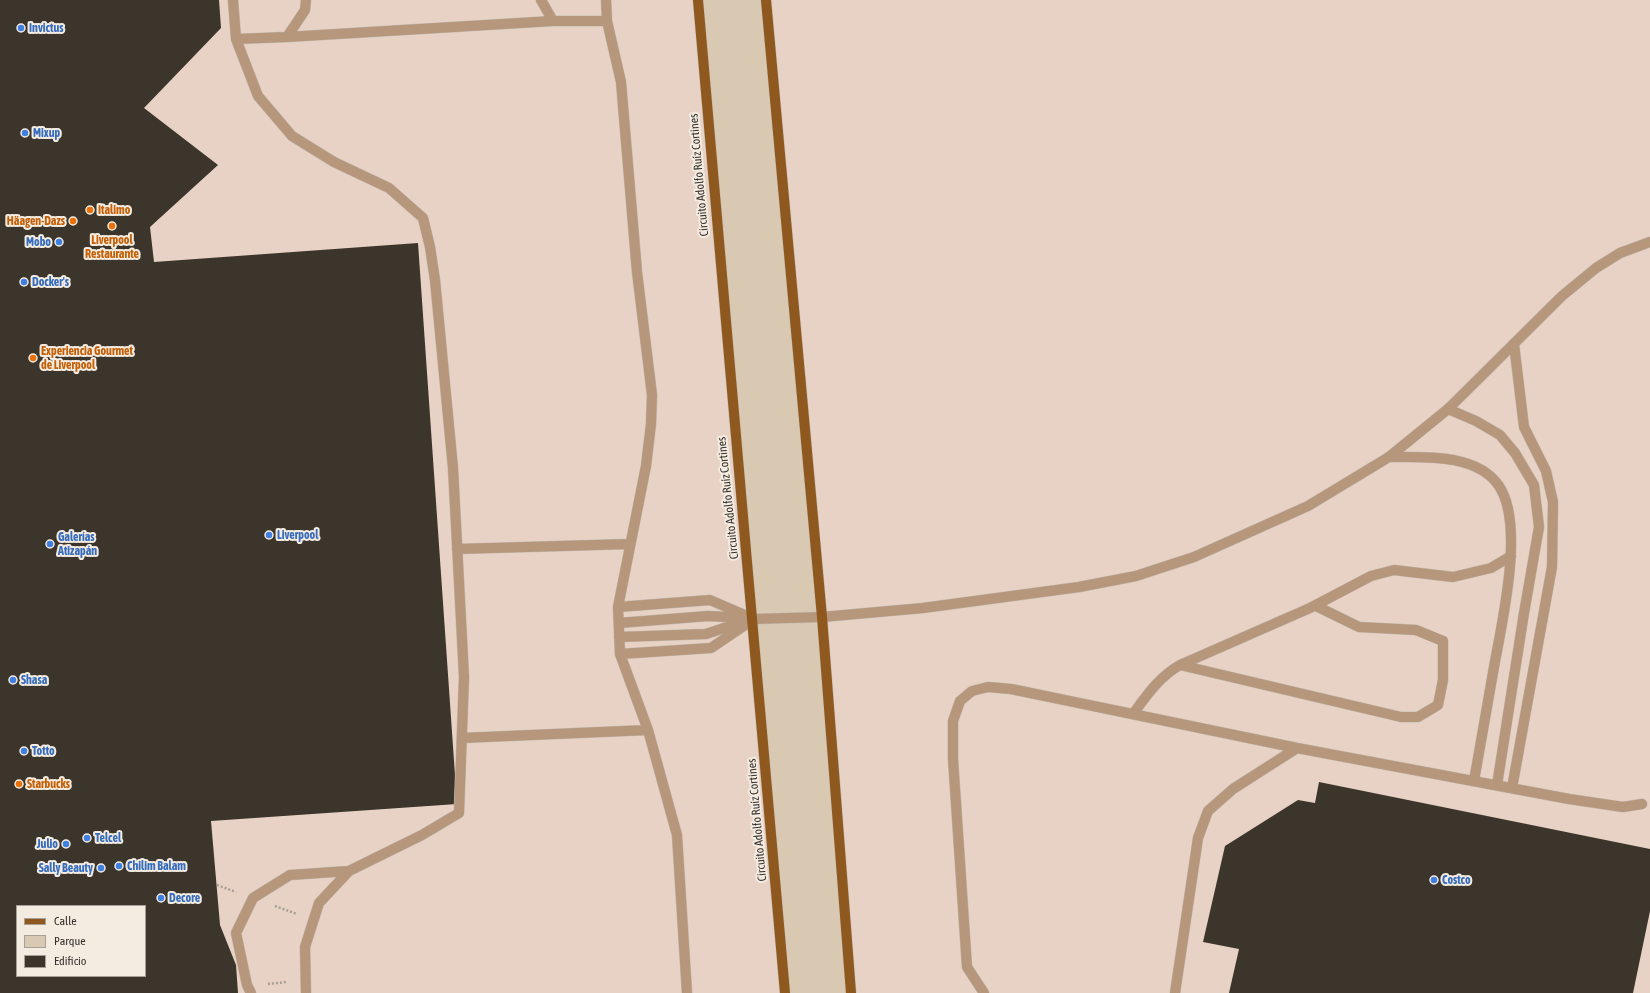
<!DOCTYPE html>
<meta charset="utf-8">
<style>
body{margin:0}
#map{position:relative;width:1650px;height:993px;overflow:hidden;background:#e8dfd4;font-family:"Asap Condensed",sans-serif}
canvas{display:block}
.legend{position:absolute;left:16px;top:905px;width:130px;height:72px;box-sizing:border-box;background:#f5ece1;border:1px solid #a7a098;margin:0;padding:5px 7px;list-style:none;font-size:12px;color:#332f2b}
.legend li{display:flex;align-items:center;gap:8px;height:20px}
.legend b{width:20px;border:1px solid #a7a098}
</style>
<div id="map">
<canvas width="1650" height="993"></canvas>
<ul class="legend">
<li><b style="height:5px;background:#8f581e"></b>Calle</li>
<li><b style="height:11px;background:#dac9b2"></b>Parque</li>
<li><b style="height:11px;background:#3c352c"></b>Edificio</li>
</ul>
</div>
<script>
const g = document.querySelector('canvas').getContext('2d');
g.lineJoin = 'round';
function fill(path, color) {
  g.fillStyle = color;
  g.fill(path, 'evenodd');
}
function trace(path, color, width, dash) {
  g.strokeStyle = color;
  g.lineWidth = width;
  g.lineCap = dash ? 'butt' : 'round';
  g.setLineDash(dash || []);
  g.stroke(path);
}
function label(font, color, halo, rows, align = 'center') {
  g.font = font + ' "Asap Condensed",sans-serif';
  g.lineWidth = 4;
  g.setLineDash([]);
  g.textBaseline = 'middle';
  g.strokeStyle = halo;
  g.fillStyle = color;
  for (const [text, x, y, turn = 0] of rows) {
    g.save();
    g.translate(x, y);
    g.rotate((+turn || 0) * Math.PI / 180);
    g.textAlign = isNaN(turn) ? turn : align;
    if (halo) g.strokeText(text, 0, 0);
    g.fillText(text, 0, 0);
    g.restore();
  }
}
const commercial = new Path2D(`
 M0,0H1650V993H0ZM17,906H145V976H17Z`);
const green = new Path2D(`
 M698,0H766L851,993H785Z`);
const building = new Path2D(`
 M0,0H219L221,28L144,108L218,165L150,227L154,262L418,243L457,804L211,821L220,925L236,965L238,993H0ZM17,906H145V976H17Z
 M1319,782L1650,849V911L1633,993H1229L1239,949L1203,942L1225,846L1298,800L1315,803Z`);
const path = new Path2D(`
 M217,885L236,892
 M275,906L297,914
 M268,984L287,982`);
const service = new Path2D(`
 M233,0L236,39L258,96L292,136L334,162L389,188L423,218L430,247L435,280L453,468L464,677L459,813L422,835L349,871L319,903L305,947L306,993
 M541,0L553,21H607
 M606,0L607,21L621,82L637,272L652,395L651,424L646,466L618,607L620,654L648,730L677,835L687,993
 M287,37L553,21
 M236,39L287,37L305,10L306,0
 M1448,409L1476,421L1500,435L1515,453L1534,485L1539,527L1524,613L1497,785
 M1389,457C1423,457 1477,453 1499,486C1525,525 1502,622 1494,667C1487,705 1481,743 1474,781
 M457,549L630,544
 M618,607L710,600L754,619
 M619,623L708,616L746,618
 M619,637L706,634L742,622
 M620,654L711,648L754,619
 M1180,665L1401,717H1418L1438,705L1443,680V641L1416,630L1359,627L1316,606
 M1133,714C1147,695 1159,677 1180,665L1310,608L1371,576L1394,570L1453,577L1491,568L1511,556
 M462,738L648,730
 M1512,788L1552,567L1553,502L1546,471L1524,427L1514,344
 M251,993L247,985L236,933L253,898L290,875L349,871
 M984,993L967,967L953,759V721L960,701L972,691L988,687L1011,689L1297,748
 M1175,993L1198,838L1208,811L1233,789L1297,748L1569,799L1623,807L1642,804`);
const minor = new Path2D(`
 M754,619L822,617L923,608L1079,587L1136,576L1194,557L1308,506L1389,457L1448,409L1562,296L1596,268L1620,253L1650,242`);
const primary = new Path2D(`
 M698,0C725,331 757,662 785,993
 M766,0L822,617L851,993`);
const markers = [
 [21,28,4,"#3f7fe0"],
 [25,133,4,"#3f7fe0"],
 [90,210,4,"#e8710a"],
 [73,221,4,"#e8710a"],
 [112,226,4,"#e8710a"],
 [59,242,4,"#3f7fe0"],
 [24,282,4,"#3f7fe0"],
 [33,358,4,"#e8710a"],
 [269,535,4,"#3f7fe0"],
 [50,544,4,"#3f7fe0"],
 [13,680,4,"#3f7fe0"],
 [24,751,4,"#3f7fe0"],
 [19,784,4,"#e8710a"],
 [87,838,4,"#3f7fe0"],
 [66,844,4,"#3f7fe0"],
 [119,866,4,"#3f7fe0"],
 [101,868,4,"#3f7fe0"],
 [1434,880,4,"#3f7fe0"],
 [161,898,4,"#3f7fe0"]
];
const shopNames = [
 ["Invictus",29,28],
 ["Mixup",33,133],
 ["Mobo",51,242,"right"],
 ["Docker's",32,282],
 ["Liverpool",277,535],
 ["Galerías",58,537],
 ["Atizapán",58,551],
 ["Shasa",21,680],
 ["Totto",32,751],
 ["Telcel",95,838],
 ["Julio",58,844,"right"],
 ["Chilim Balam",127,866],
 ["Sally Beauty",93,868,"right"],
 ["Costco",1442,880],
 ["Decore",169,898]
];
const streetNames = [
 ["Circuito Adolfo Ruíz Cortines",699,175,-95],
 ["Circuito Adolfo Ruíz Cortines",728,498,-96],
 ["Circuito Adolfo Ruíz Cortines",757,820,-95]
];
const foodNames = [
 ["Italimo",98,210],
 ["Häagen-Dazs",65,221,"right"],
 ["Liverpool",112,240,"center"],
 ["Restaurante",112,254,"center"],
 ["Experiencia Gourmet",41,351],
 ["de Liverpool",41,365],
 ["Starbucks",27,784]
];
fill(commercial, '#e8d2c5');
fill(green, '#dac9b2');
fill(building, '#3c352c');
trace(service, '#c4bcb2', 11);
trace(minor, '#c4bcb2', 11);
trace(primary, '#c4bcb2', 11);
trace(path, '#a69f96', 2.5, [2, 2]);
trace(service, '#b6977c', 10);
trace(minor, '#b6977c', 10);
trace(primary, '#8f581e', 10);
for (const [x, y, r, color] of markers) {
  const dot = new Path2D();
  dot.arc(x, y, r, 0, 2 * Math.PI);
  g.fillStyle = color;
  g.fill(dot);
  trace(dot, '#f5ece1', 1.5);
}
label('bold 12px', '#366cbe', '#f5ece1', shopNames, 'left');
label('12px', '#332f2b', '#f5ece1', streetNames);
label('bold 12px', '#c56008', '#f5ece1', foodNames, 'left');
</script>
